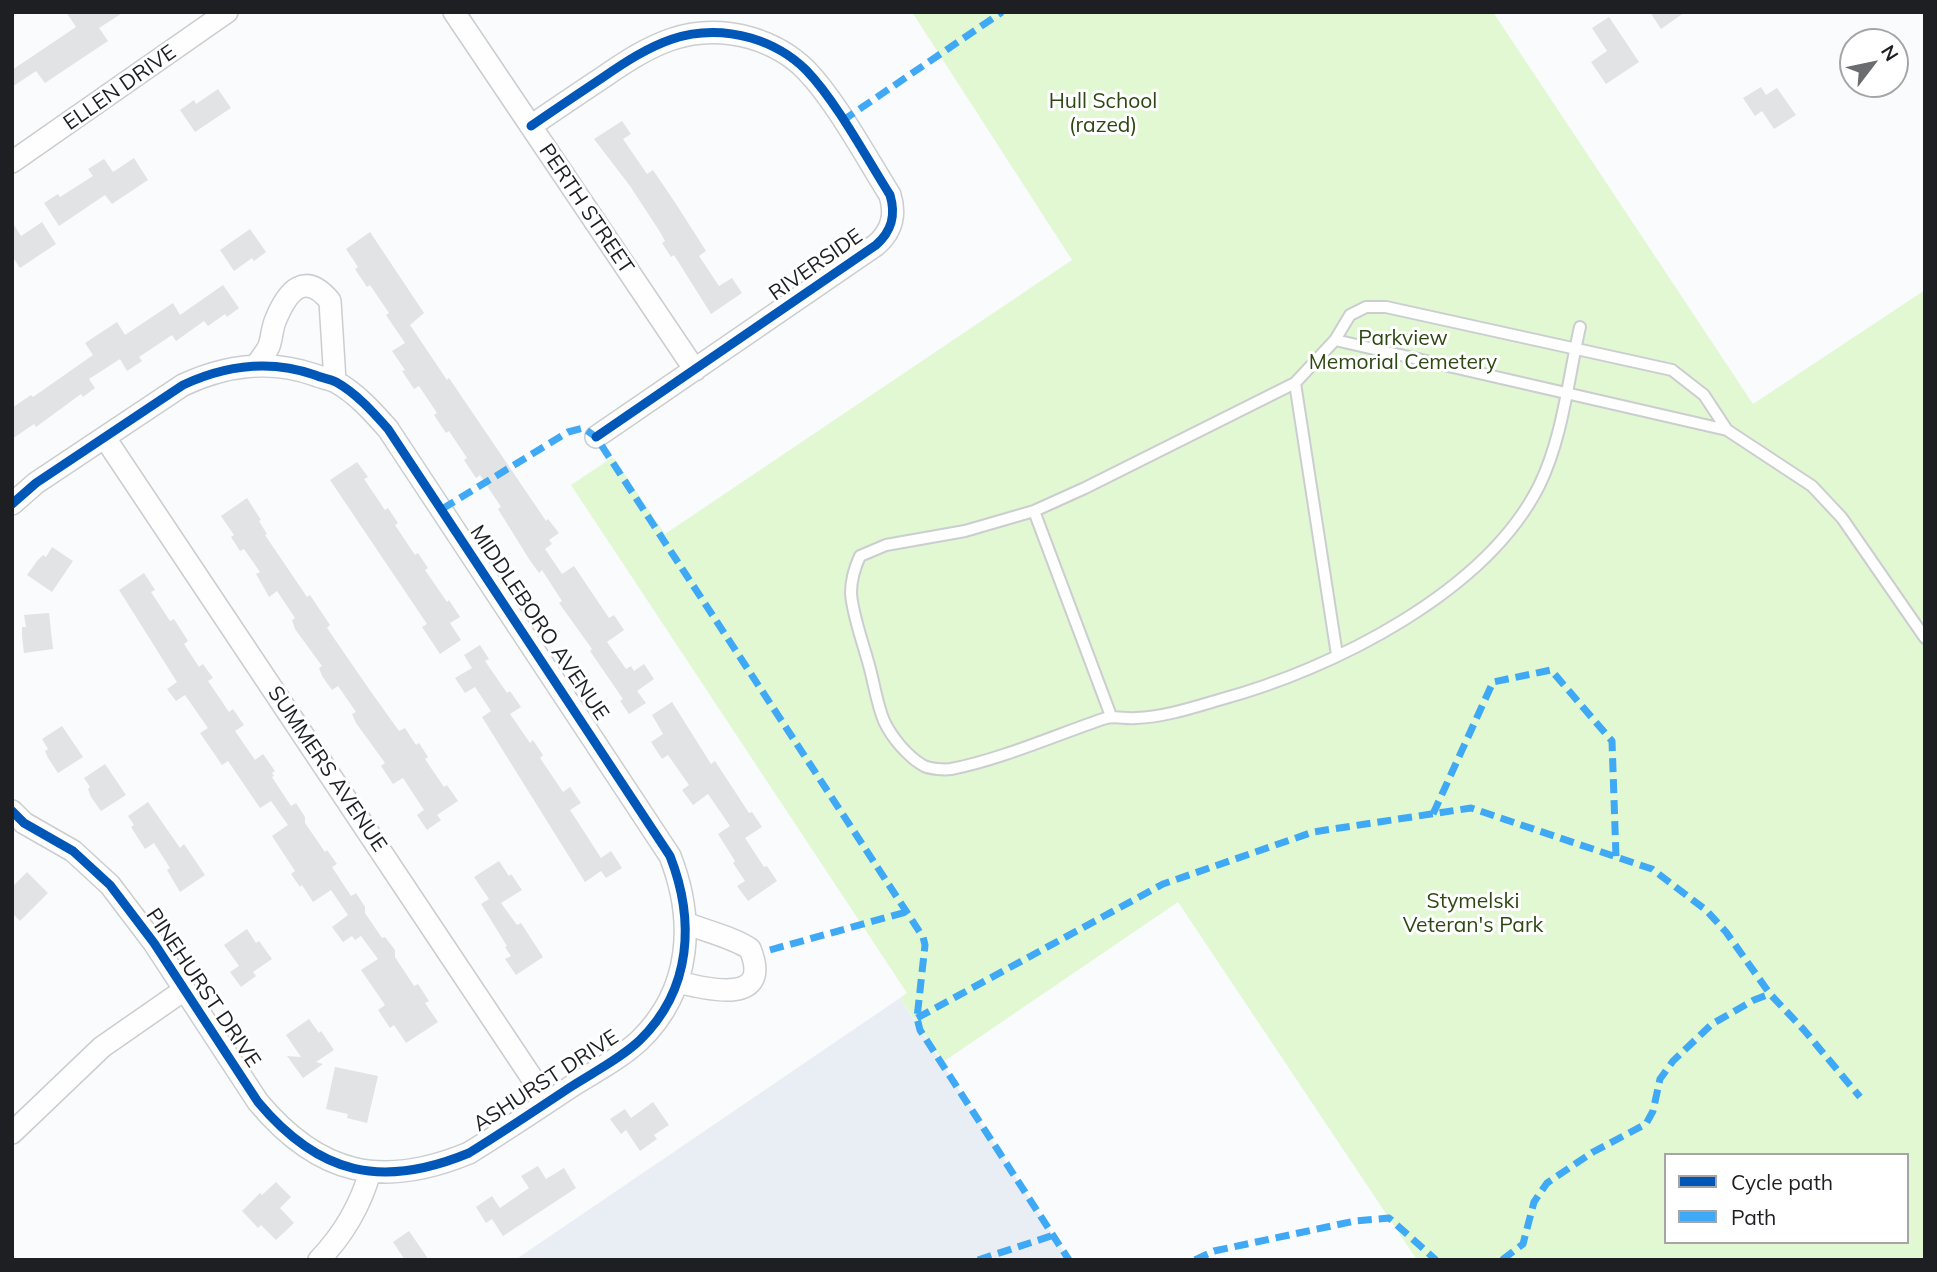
<!DOCTYPE html>
<style>
body{margin:0}
#map{position:relative;width:1937px;height:1272px;overflow:hidden;background:#f9fbfd;font-family:Mulish,sans-serif}
canvas{display:block}
.frame{position:absolute;inset:0;border:14px solid #1d1f22;pointer-events:none}
.legend{position:absolute;left:1664px;top:1153px;width:245px;height:91px;box-sizing:border-box;background:#fff;border:2px solid #a5a5a7;margin:0;padding:9px 12px;list-style:none;font-size:21px;color:#1d1f22}
.legend li{display:flex;align-items:center;gap:14px;height:35px}
.legend b{width:35px;border:2px solid #a5a5a7}
.north{position:absolute;left:1839px;top:28px;width:70px;height:70px;box-sizing:border-box;background:#fff;border:2px solid #a5a5a7;border-radius:50%;rotate:58deg;font-size:19px;font-weight:700;line-height:28px;text-align:center;color:#1d1f22}
.north::after{content:'';display:block;margin:auto;width:24px;height:32px;background:#6a6c6f;clip-path:polygon(50% 0,100% 100%,50% 72%,0 100%)}
</style>
<div id="map">
<canvas width="1937" height="1272"></canvas>
<div class="frame"></div>
<ul class="legend">
<li><b style="height:9px;background:#0057b8"></b>Cycle path</li>
<li><b style="height:9px;background:#3fa9f5"></b>Path</li>
</ul>
<div class="north">N</div>
</div>
<script>
const g = document.querySelector('canvas').getContext('2d');
g.lineJoin = 'round';
function fill(path, color) {
  g.fillStyle = color;
  g.fill(path, 'evenodd');
}
function trace(path, color, width, dash) {
  g.strokeStyle = color;
  g.lineWidth = width;
  g.lineCap = dash ? 'butt' : 'round';
  g.setLineDash(dash || []);
  g.stroke(path);
}
function label(font, color, halo, rows, align = 'center') {
  g.font = font + ' Mulish,sans-serif';
  g.lineWidth = 6;
  g.setLineDash([]);
  g.textBaseline = 'middle';
  g.strokeStyle = halo;
  g.fillStyle = color;
  for (const [text, x, y, turn = 0] of rows) {
    g.save();
    g.translate(x, y);
    g.rotate((+turn || 0) * Math.PI / 180);
    g.textAlign = isNaN(turn) ? turn : align;
    if (halo) g.strokeText(text, 0, 0);
    g.fillText(text, 0, 0);
    g.restore();
  }
}
const built = new Path2D(`
 M900,998L1069,1260H515Z`);
const green = new Path2D(`
 M912,12H1493L1753,404L1925,290V1260H1417L1178,902L943,1062L900,998L907,993L571,485L613,457L665,534L1072,260ZM1666,1155H1907V1242H1666Z`);
const building = new Path2D(`
 M66,12H124L99,28L108,41L45,83L36,71L12,87V70L76,27Z
 M1650,12H1685L1661,29Z
 M1609,17L1639,62L1606,84L1591,62L1607,51L1592,28Z
 M1761,87L1766,95L1777,88L1796,115L1774,129L1762,111L1755,116L1743,98Z
 M218,89L231,108L195,132L180,110L194,100L196,104Z
 M622,121L631,134L623,139L647,174L653,170L676,204L706,251L699,256L719,286L732,278L742,293L711,314L674,255L671,257L662,243L665,241L660,232L630,186L594,139Z
 M134,158L148,180L112,204L105,195L59,226L44,203L58,194L60,197L93,176L88,169L104,159L113,172Z
 M12,222L21,236L42,222L56,244L20,268L12,256Z
 M250,229L266,252L254,261L252,258L234,271L220,250Z
 M370,232L424,313L410,325L447,380L449,378L546,521L548,519L559,533L549,540L552,544L545,549L562,574L574,566L609,618L614,615L624,630L607,642L626,669L631,666L634,671L644,664L654,679L637,691L646,703L629,714L620,701L623,699L590,651L592,649L559,603L562,601L542,570L539,573L529,559L498,509L501,507L480,475L476,478L464,460L467,458L449,431L446,433L434,415L437,413L419,386L414,389L402,371L405,370L392,351L405,343L386,315L389,313L370,285L367,287L355,269L358,267L346,249Z
 M223,285L239,308L227,317L225,314L208,326L204,321L176,341L172,335L139,357L142,361L127,371L120,359L89,379L95,388L83,397L81,394L36,427L34,424L12,439V408L31,395L33,397L93,355L85,343L117,322L125,335L173,303L180,315Z
 M357,462L368,477L364,479L385,510L388,508L398,523L395,525L415,555L418,553L428,568L425,570L447,602L449,600L460,617L450,623L461,640L440,654L422,627L427,624L330,480Z
 M247,498L261,520L259,521L267,534L265,535L307,597L310,595L330,625L327,628L369,689L399,731L405,728L416,745L419,743L428,757L425,759L444,787L447,785L458,801L437,815L441,820L427,830L417,815L424,810L403,778L393,784L381,766L385,763L356,723L352,714L356,712L338,686L332,690L322,676L319,668L322,666L295,629L292,620L295,618L277,591L269,597L256,574L260,572L244,549L240,551L231,537L234,535L221,516Z
 M52,547L73,561L52,592L27,575L37,561L43,555L46,557Z
 M144,573L155,590L151,592L170,621L174,619L188,641L184,644L199,667L203,664L213,678L208,681L229,712L233,709L244,725L235,731L255,760L263,754L275,771L272,773L274,776L272,777L291,806L296,803L305,817V823L325,852L327,850L337,864L332,867L351,896L356,893L365,907V913L382,938L385,937L395,950V957L414,986L418,984L429,1001L425,1003L438,1022L406,1043L394,1025L390,1028L378,1010L385,1005L361,970L378,959L361,936L355,940L352,936L343,942L332,927L348,915L331,890L313,902L302,885L300,887L291,874L295,871L272,836L288,825L271,801L260,808L228,761L222,765L200,733L208,728L185,695L176,701L167,689L177,682L119,590Z
 M49,613L53,649L24,653L22,636V627H26L24,615Z
 M480,645L489,659L485,661L507,693L510,691L521,707L510,714L530,743L533,740L543,755L540,758L563,792L570,787L581,803L570,810L581,827L601,858L611,851L622,868L606,878L601,871L585,882L482,717L491,711L475,687L465,693L455,678L472,668L464,655Z
 M672,702L711,764L715,761L749,813L752,812L762,827L745,838L764,867L767,866L777,881L748,901L737,886L745,881L733,863L735,861L718,834L730,826L708,794L693,805L682,790L689,785L668,755L662,759L651,742L663,734L652,715Z
 M62,726L83,757L58,773L48,758L45,751L48,749L42,739Z
 M105,764L126,795L101,811L91,797L88,789L90,787L84,778Z
 M148,802L180,848L184,844L205,875L180,892L167,870L170,868L154,843L145,849L131,827L134,825L128,816Z
 M499,861L509,876L511,874L522,890L501,903L517,925L521,923L543,957L516,975L505,959L511,956L505,947L507,946L481,904L489,899L474,877Z
 M27,872L48,893L20,921L12,913V887Z
 M247,929L256,943L259,941L272,959L253,972L256,976L241,987L230,972L239,966L224,945Z
 M309,1019L319,1033L321,1031L334,1050L316,1062L323,1064L303,1078L287,1056L301,1057L286,1035Z
 M335,1067L378,1076L367,1123L347,1118L348,1114L326,1109Z
 M653,1102L669,1125L654,1135L657,1139L640,1151L626,1130L621,1134L610,1119L625,1109L631,1118Z
 M538,1166L546,1179L564,1168L576,1188L503,1236L492,1219L486,1223L476,1207L492,1196L500,1208L529,1188L521,1176Z
 M276,1182L291,1197L280,1208L294,1223L276,1240L261,1225L258,1228L242,1211L260,1193L262,1195Z
 M409,1231L429,1260H405L393,1242Z`);
const lane = new Path2D(`
 M1580,327C1568,379 1563,437 1539,486C1485,593 1332,669 1222,699C1194,707 1165,717 1136,718C1124,719 1114,715 1103,719C1056,735 999,760 951,769C944,770 931,769 924,766C908,757 892,738 884,721C878,707 875,689 871,673C866,651 852,615 851,593C851,579 854,569 860,556L886,545L965,531L1034,511L1085,488L1295,383L1335,340L1350,315L1366,307H1386L1672,370L1704,395L1727,430L1812,486L1842,518L1925,638
 M1335,340L1727,430
 M1295,383L1337,655
 M1034,511L1111,716`);
const street = new Path2D(`
 M454,12L695,370
 M531,126C554,110 578,94 602,78C650,45 690,21 751,38C771,44 791,55 806,70C836,101 866,157 890,195C896,215 892,231 876,245L596,437
 M12,162L227,12
 M257,365C260,359 266,353 269,346C272,338 272,327 276,319C288,290 305,271 330,301L335,381
 M105,438L548,1102
 M12,504L36,483L183,385C226,365 269,359 315,375C322,378 330,379 336,382C356,393 373,412 388,429L670,856C695,920 692,989 640,1040C620,1059 592,1073 569,1088C536,1110 503,1132 469,1153C382,1189 319,1175 258,1102L154,943L110,885L73,851L24,823L12,811
 M678,982C709,990 773,1005 750,949C735,938 705,931 686,923
 M12,1133L102,1047L184,990
 M319,1260C344,1234 360,1207 370,1172`);
const quiet = new Path2D(`
 M842,121L1002,12
 M442,509L568,432L583,428L596,437L923,937L925,945L917,1018L920,1030L1069,1260
 M1433,814L1493,682L1551,670L1612,741L1616,857
 M770,950L906,912
 M917,1018L1163,884L1313,832L1471,808L1652,869L1706,910L1726,932L1770,994L1804,1030L1860,1097
 M978,1260L1054,1235
 M1195,1260L1214,1251L1355,1221L1389,1218L1436,1260
 M1502,1260L1523,1244L1534,1202L1547,1183L1593,1152L1646,1124L1653,1111L1660,1079L1673,1061L1712,1024L1754,1000L1770,994`);
const cycleway = new Path2D(`
 M531,126C554,110 578,94 602,78C650,45 690,21 751,38C771,44 791,55 806,70C836,101 866,157 890,195C896,215 892,231 876,245L596,437
 M12,504L36,483L183,385C226,365 269,359 315,375C322,378 330,379 336,382C356,393 373,412 388,429L670,856C695,920 692,989 640,1040C620,1059 592,1073 569,1088C536,1110 503,1132 469,1153C382,1189 319,1175 258,1102L154,943L110,885L73,851L24,823L12,811`);
const streetNames = [
 ["ELLEN DRIVE",120,88,-35],
 ["PERTH STREET",586,209,56],
 ["RIVERSIDE",816,265,-35],
 ["MIDDLEBORO AVENUE",539,623,56],
 ["SUMMERS AVENUE",327,769,56],
 ["PINEHURST DRIVE",203,988,56],
 ["ASHURST DRIVE",546,1081,-33]
];
const parkNames = [
 ["Hull School",1103,102],
 ["(razed)",1103,126],
 ["Parkview",1403,339],
 ["Memorial Cemetery",1403,363],
 ["Stymelski",1473,902],
 ["Veteran's Park",1473,926]
];
fill(built, '#e8eef4');
fill(green, '#e1f8d3');
fill(building, '#e1e3e5');
trace(lane, '#cbcdcf', 14);
trace(street, '#cbcdcf', 24);
trace(lane, '#fefeff', 10);
trace(street, '#fefeff', 21);
trace(quiet, '#3fa9f5', 7, [14, 7]);
trace(cycleway, '#0057b8', 9);
label('21px', '#1d1f22', '#fff', streetNames);
label('21px', '#2d4812', '#fff', parkNames);
</script>
